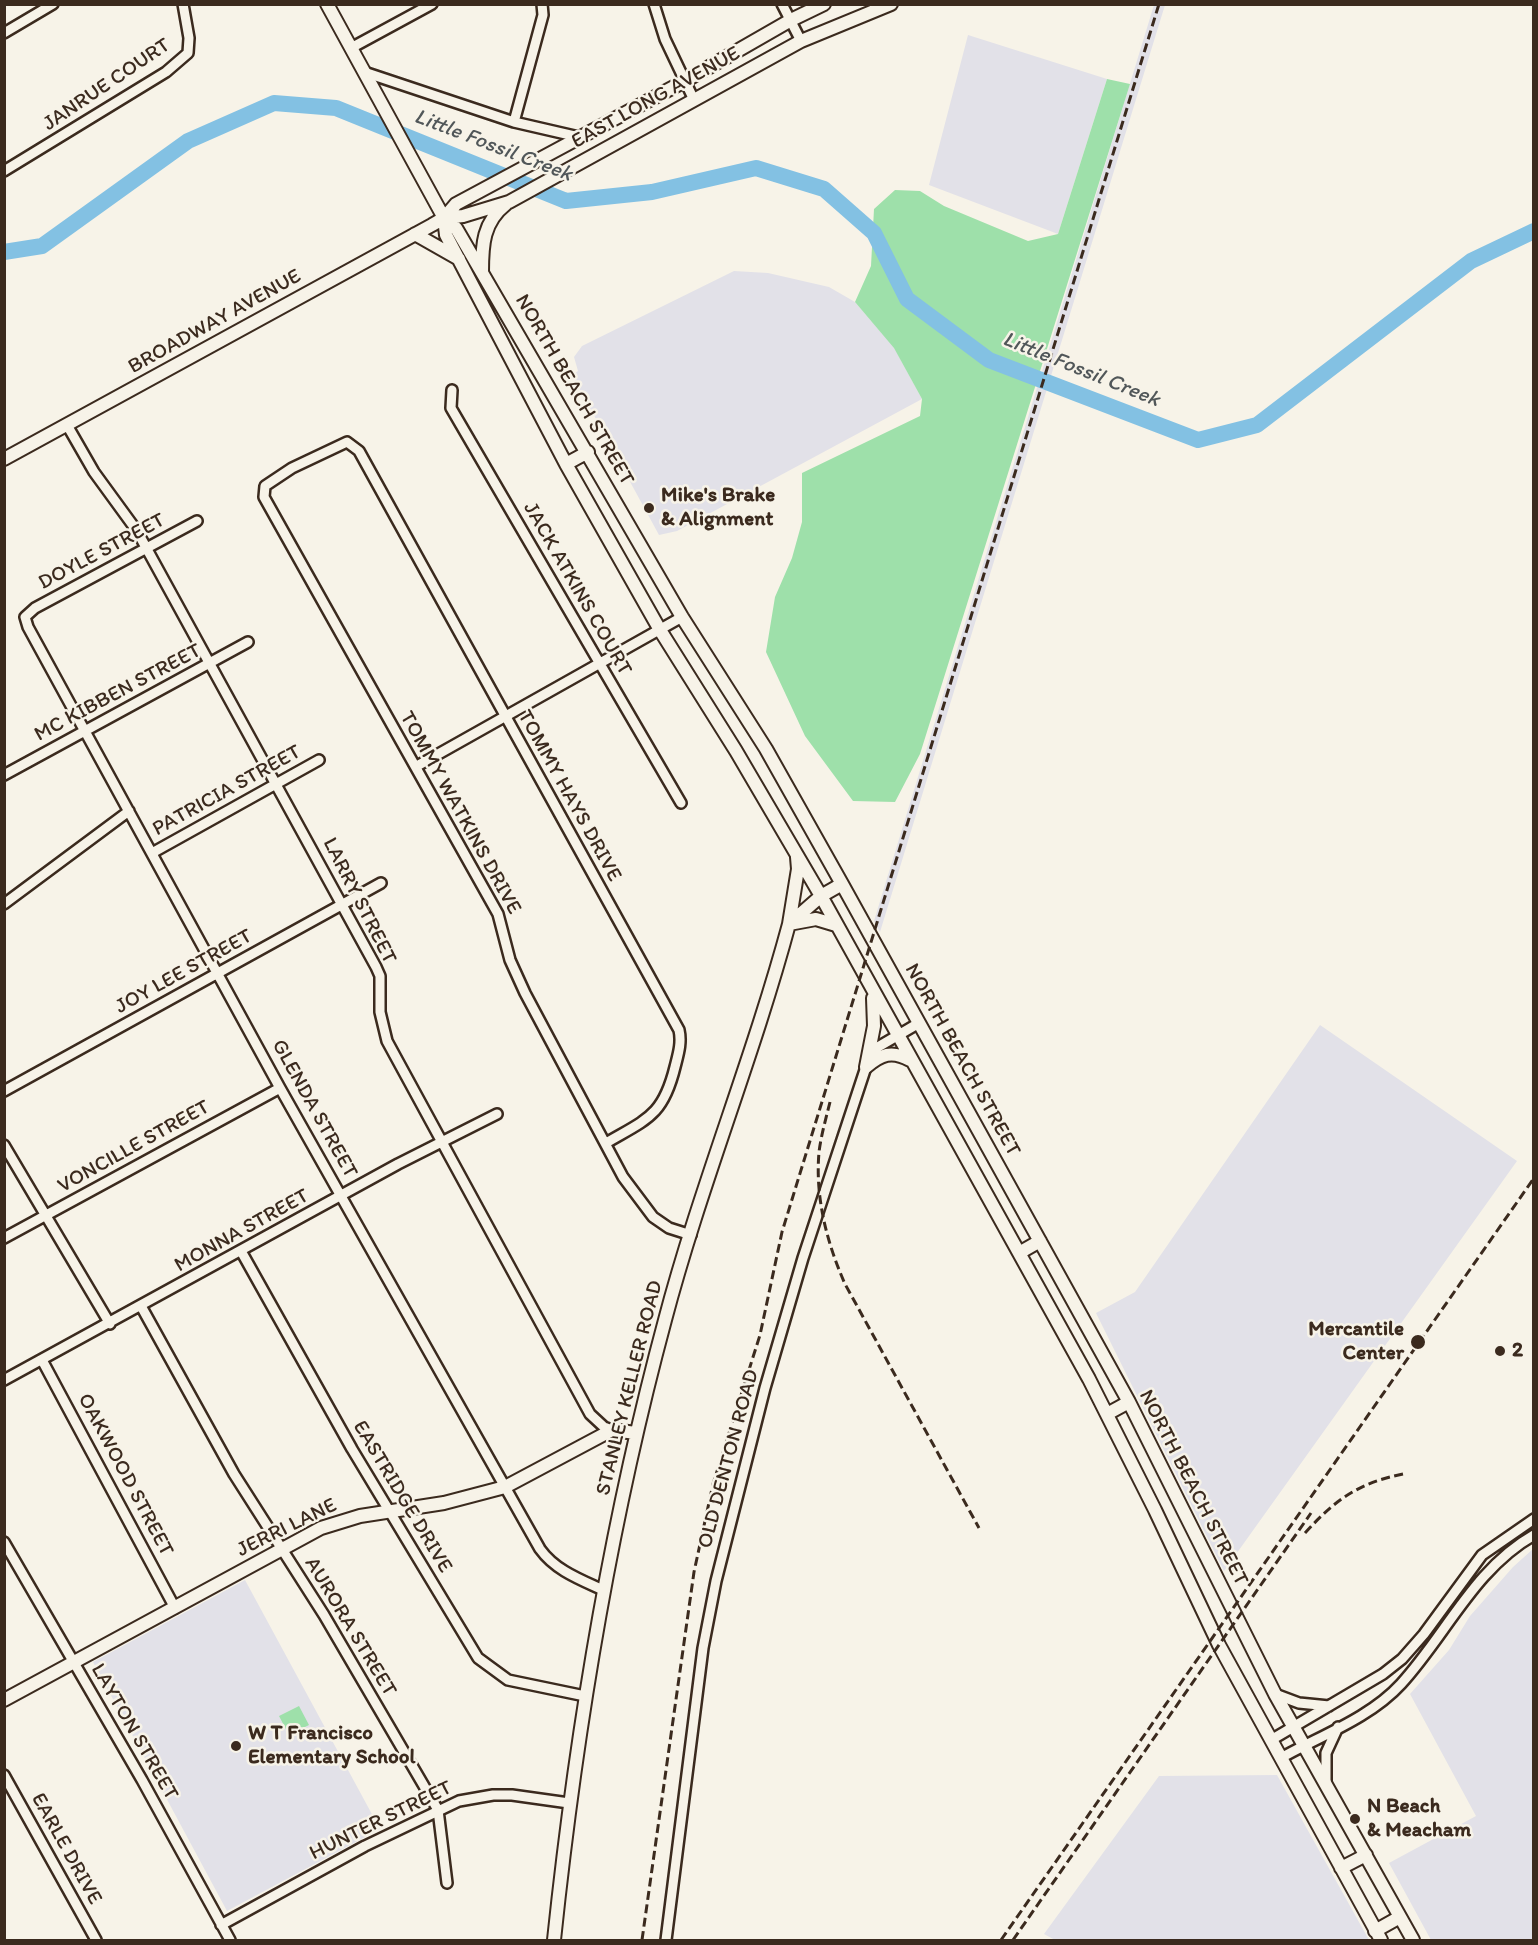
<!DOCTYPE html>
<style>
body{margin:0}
#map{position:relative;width:1538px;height:1945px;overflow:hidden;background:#f7f3e8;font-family:Itim,sans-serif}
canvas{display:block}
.frame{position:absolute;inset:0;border:6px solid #3b2a1e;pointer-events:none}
</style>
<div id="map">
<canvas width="1538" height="1945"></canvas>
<div class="frame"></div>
</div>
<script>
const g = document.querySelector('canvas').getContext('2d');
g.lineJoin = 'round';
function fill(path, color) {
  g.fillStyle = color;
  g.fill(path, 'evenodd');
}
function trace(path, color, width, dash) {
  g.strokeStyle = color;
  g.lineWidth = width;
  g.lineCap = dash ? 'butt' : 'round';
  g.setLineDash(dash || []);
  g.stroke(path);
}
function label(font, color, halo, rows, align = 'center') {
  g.font = font + ' Itim,sans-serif';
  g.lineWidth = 5;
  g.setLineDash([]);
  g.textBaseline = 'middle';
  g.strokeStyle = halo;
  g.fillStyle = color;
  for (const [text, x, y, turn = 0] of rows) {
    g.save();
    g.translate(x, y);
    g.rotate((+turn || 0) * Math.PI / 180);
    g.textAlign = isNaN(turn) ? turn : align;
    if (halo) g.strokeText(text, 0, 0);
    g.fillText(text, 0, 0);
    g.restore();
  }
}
const built = new Path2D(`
 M1154,5H1165L880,932L874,921Z
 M968,35L1107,79L1058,234L929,185Z
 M734,271L768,273L829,287L855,302L894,347L922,399L677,531L659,535L572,375L578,371L574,357L582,346Z
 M1320,1025L1517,1161L1224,1571L1096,1313L1135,1292Z
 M1533,1549V1940H1431L1389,1863L1476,1816L1410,1694L1449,1650L1470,1616L1513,1567Z
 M245,1580L380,1829L227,1911L93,1662Z
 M1277,1775L1369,1940H1055L1044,1934L1159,1776Z`);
const green = new Path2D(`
 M1107,79L1130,84L920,754L895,802L853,801L805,736L766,652L775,597L792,558L802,522V473L920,416L922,399L894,348L855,302L871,266L874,209L895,190L920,191L944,206L1028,241L1058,234Z
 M299,1706L309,1725L289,1735L279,1716Z`);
const river = new Path2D(`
 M4,252L42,246L188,141L274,103L336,108L566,201L652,192L756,168L824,189L874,233L907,299L989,360L1198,440L1257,425L1471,261L1534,231`);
const street = new Path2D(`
 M654,4L665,39L694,100
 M782,4L801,41
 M4,33L53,4
 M351,48L432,4
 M364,72L514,122L579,137
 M514,122L543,15L542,4
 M4,171L166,72L188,53L189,38L183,4
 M452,390L451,408L681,803
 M67,425L94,472L137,531L376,967L380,976V1012L387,1041L590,1414L604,1427L612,1430
 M197,521L35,608L25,617L28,627L280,1088L540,1549C555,1570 579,1579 603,1590
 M417,766L682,617
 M4,775L248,642
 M152,853L319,760
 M4,904L129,811
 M4,1091L381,883
 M606,1143C647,1119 663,1116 675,1067C678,1055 682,1043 679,1030L359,451L347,442L292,468L265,486L264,497L498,914L510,960L525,993L623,1177L653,1217L669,1228L691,1235
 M4,1145L110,1324
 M4,1238L280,1088
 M241,1251L352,1449L478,1658L508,1680L585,1696
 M141,1306L234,1474L324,1615L438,1810L447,1883
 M42,1360L175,1608
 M4,1380L398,1164L497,1114
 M4,1542L142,1780L230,1940
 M1275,1694L1299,1703L1329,1706
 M1271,1740L1383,1674L1402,1659L1424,1634L1482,1555L1534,1519
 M1281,1758C1320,1736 1370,1718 1401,1684C1446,1635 1474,1569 1534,1535
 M4,1775L96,1940
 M1326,1782V1753L1338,1727
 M221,1925L365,1846L459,1801L493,1795H512L569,1803
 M666,1940L703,1648L716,1581L765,1388L803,1258L866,1067L878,1047L919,1023`);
const secondary = new Path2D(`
 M327,4L444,218L446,235L566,464L660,630L736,751L821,896L1089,1379L1155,1510L1219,1645L1381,1940
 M444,218L456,228L682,617L766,749L842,884L1129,1402L1275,1694L1413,1940
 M444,218L463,216L509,202L801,41L891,4
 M415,234L459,259
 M482,272C482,245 483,222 506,204
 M4,459L432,225L444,218L456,204L683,82L791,20L824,4
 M566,464L588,452
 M797,857L798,869L789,924L816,919L836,925
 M866,1067L874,1026L873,998
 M866,1067C881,1054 892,1050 910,1060
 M1019,1253L1040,1241
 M1107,1414L1129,1402
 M4,1700L321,1528L360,1516L444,1503L505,1487L612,1430L636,1433
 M1341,1868L1366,1855
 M1375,1931L1400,1917
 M554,1940C576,1731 610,1524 665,1320C700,1187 753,1058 789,924L821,896L842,884`);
const rail = new Path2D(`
 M830,1102C826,1118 821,1136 819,1152C815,1198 827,1243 845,1284L979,1528
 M1305,1533C1335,1500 1358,1483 1403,1474
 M642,1940L694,1572L713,1484L760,1335L782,1232L1159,4
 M1001,1940L1534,1178
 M1013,1940L1311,1513`);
const markers = [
 [649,508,6,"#3b2a1e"],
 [1418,1342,8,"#3b2a1e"],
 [1500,1351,6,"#3b2a1e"],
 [236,1746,6,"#3b2a1e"],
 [1355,1819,6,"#3b2a1e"]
];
const streetNames = [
 ["JANRUE COURT",107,85,-34],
 ["EAST LONG AVENUE",656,98,-29],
 ["BROADWAY AVENUE",215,322,-29],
 ["NORTH BEACH STREET",574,390,60],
 ["DOYLE STREET",102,552,-28],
 ["JACK ATKINS COURT",577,589,60],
 ["MC KIBBEN STREET",118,693,-28],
 ["PATRICIA STREET",227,791,-29],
 ["TOMMY HAYS DRIVE",569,796,61],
 ["TOMMY WATKINS DRIVE",460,813,61],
 ["LARRY STREET",359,901,63],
 ["JOY LEE STREET",184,972,-29],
 ["NORTH BEACH STREET",962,1060,61],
 ["GLENDA STREET",314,1109,61],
 ["VONCILLE STREET",134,1147,-29],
 ["MONNA STREET",242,1231,-29],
 ["STANLEY KELLER ROAD",630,1388,-76],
 ["OLD DENTON ROAD",729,1459,-75],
 ["OAKWOOD STREET",125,1475,62],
 ["NORTH BEACH STREET",1193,1488,63],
 ["EASTRIDGE DRIVE",402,1497,59],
 ["JERRI LANE",287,1528,-26],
 ["AURORA STREET",350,1627,59],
 ["LAYTON STREET",134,1732,60],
 ["HUNTER STREET",381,1821,-26],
 ["EARLE DRIVE",66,1849,61]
];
const poiNames = [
 ["Mike's Brake",661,496],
 ["& Alignment",661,520],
 ["Mercantile",1404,1330,"right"],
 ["Center",1404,1354,"right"],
 ["2",1512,1351],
 ["W T Francisco",248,1734],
 ["Elementary School",248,1758],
 ["N Beach",1367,1807],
 ["& Meacham",1367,1831]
];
const waterNames = [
 ["Little Fossil Creek",493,146,21],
 ["Little Fossil Creek",1081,370,22]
];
fill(built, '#e2e1e8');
fill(green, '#9ee0aa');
trace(river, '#83c1e3', 16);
trace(street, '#3b2a1e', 14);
trace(secondary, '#3b2a1e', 16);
trace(street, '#f7f3e8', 9);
trace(secondary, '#f7f3e8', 12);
trace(rail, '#3b2a1e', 3, [9, 4.5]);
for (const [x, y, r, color] of markers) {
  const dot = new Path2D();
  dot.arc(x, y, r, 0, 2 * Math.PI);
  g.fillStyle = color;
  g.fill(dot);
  trace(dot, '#f7f3e8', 2);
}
label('21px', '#3b2a1e', '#f7f3e8', streetNames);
label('bold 21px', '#3b2a1e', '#f7f3e8', poiNames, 'left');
label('italic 22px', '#515759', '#f7f3e8', waterNames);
</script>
